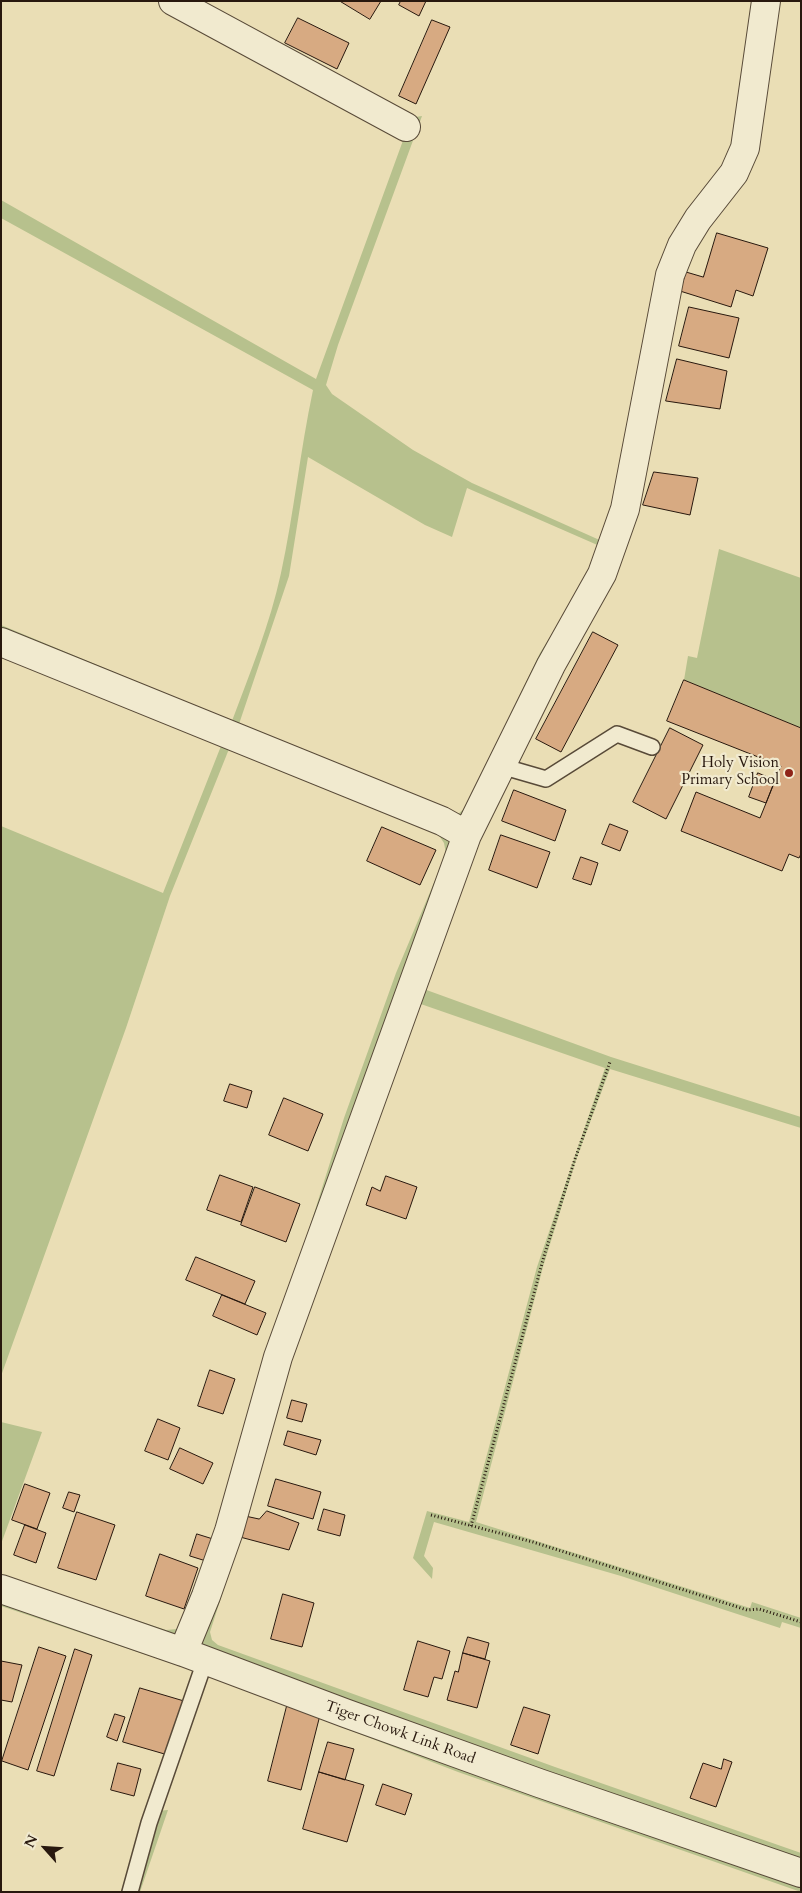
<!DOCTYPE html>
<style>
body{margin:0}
#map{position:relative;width:802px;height:1893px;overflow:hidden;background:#eadeb5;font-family:Cardo,serif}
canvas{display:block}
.frame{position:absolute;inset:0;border:2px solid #28180e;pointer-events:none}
.north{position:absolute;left:20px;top:1823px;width:50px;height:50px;-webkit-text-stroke:4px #f1eacf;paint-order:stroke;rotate:296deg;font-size:14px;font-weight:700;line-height:20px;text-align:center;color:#28180e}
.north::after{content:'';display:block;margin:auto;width:18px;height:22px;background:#28180e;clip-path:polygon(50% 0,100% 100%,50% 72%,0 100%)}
</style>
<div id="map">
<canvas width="802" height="1893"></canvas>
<div class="frame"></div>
<div class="north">N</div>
</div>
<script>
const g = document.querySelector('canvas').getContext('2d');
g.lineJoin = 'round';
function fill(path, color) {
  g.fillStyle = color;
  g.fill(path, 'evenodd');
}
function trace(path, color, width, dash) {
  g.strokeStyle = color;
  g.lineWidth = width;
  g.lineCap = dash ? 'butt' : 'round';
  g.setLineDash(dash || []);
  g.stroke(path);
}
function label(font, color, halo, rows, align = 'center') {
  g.font = font + ' Cardo,serif';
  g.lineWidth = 4.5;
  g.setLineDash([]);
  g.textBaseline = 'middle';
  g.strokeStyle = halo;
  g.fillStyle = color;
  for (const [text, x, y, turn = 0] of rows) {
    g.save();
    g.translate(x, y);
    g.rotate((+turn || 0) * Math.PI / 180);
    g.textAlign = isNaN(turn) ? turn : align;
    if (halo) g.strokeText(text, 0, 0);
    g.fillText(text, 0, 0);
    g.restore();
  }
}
const green = new Path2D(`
 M422,116L338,345L326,385L332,394L413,450L472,483L604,542H610L461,820L1,635V625L232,721C250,673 270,624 281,573C294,513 300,451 313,390L1,218V200L316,379L405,135L409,118ZM308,457L425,525L452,537L467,488L602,547L585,582L540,653L466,807L457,815L239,724L289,576Z
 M719,549L801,578V728L684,680L688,656L697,658Z
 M1,648L225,738L440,830C448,837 452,843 452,854C435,896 417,938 401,981C341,1142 289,1305 239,1470C229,1503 204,1609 183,1630C176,1637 168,1634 159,1633L1,1580V1575L166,1630L177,1629L186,1620L210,1559L272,1347L344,1118L396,973L446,854L444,843L438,834L229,749L170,896L126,1028L1,1376V826L163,893L221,746L1,656Z
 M421,988L611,1057L801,1117V1128L610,1069L576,1160L543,1267L476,1522L750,1608L752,1602L801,1618V1628L782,1622L780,1628L621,1576L434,1522L424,1556L433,1568L432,1579L413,1558L427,1511L469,1522L537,1267L605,1068L415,1002Z
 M1,1422L42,1432L1,1544Z
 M239,1542L210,1632L212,1640L218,1645L555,1767L801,1853V1860L498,1757L209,1650L202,1644L200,1637Z
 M1,1601L801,1886V1892L458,1772L212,1677L1,1606Z
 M168,1810L140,1892H121L144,1812Z`);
const building = new Path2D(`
 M340,1H381L370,19Z
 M401,1H426L419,16L399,5Z
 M298,18L349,43L337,69L285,43Z
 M432,20L450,27L416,104L399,96Z
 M717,233L768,248L753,296L736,290L731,307L680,291L686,272L703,277Z
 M689,307L739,318L729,358L679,346Z
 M677,359L727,371L720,409L666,401Z
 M654,472L698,478L690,515L643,505Z
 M593,632L618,645L561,752L536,739Z
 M684,680L801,728V854L799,858L789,854L782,871L681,831L696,792L760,818L781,766L667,721Z
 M670,728L703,745L666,819L633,802Z
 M758,773L775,780L766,803L749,797Z
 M514,790L566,810L555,841L502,821Z
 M610,824L628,831L620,851L602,844Z
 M382,827L436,850L420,885L367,861Z
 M501,835L550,852L537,888L489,870Z
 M581,857L598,863L591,885L573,879Z
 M230,1084L252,1091L247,1108L224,1101Z
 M284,1098L323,1114L308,1151L269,1135Z
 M220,1175L253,1187L241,1222L207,1210Z
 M386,1176L417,1187L406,1219L366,1205L372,1187L380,1191Z
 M255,1187L300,1204L286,1242L241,1225Z
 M196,1257L255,1281L245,1304L186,1280Z
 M222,1295L266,1313L257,1335L213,1316Z
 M210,1370L235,1379L223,1414L198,1406Z
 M292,1400L307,1404L302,1422L287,1418Z
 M158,1419L180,1428L168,1460L145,1451Z
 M288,1431L321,1440L316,1455L284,1445Z
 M180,1448L213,1463L203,1484L170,1469Z
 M276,1479L321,1492L313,1519L268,1506Z
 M25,1484L50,1493L37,1529L12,1520Z
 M69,1492L80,1495L74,1512L63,1508Z
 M324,1509L345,1515L340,1536L318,1530Z
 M267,1511L299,1523L289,1550L240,1537L245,1516L259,1519Z
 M77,1512L115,1525L96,1580L58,1568Z
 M25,1525L46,1533L36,1563L14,1555Z
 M197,1534L213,1539L206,1561L190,1556Z
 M160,1554L198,1568L184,1609L146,1596Z
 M283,1594L314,1603L302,1647L271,1639Z
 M468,1637L489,1643L485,1659L463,1653Z
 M418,1641L450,1651L442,1679L434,1677L428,1697L404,1690Z
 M39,1647L66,1656L28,1770L2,1761Z
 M75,1649L92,1655L54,1776L37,1771Z
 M463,1653L490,1661L477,1708L447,1700L455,1671L458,1672Z
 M1,1661L22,1665L12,1702L1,1700Z
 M140,1688L184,1701L168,1755L123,1742Z
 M287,1706L320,1715L301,1790L268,1781Z
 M524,1707L550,1715L538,1754L511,1745Z
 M115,1714L125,1717L117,1741L107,1737Z
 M328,1742L354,1749L345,1780L319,1772Z
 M724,1759L732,1762L716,1807L690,1798L703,1763L721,1769Z
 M118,1763L141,1769L134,1796L111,1790Z
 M319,1772L364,1785L347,1842L303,1829Z
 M383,1784L412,1794L405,1815L376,1805Z`);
const path = new Path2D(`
 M431,1515L533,1542L747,1610L759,1609L801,1622
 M471,1526L544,1256L575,1159L610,1062`);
const lane = new Path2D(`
 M501,766L546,779L617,734L652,747
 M130,1892L149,1823L205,1661`);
const street = new Path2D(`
 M173,1L406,127
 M1,642L442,821L467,835
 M1,1589L183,1652L345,1713L539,1783L801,1873
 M183,1652L206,1596L229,1531L278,1357L467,835L551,665L602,574L625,509L670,275L682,245L698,219L734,173L745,148L766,1`);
const markers = [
 [789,773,5,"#8f2418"]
];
const poiNames = [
 ["Holy Vision",779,764],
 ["Primary School",779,781]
];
const streetNames = [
 ["Tiger Chowk Link Road",400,1733,20]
];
fill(green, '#b7c18d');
fill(building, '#d7aa82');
trace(building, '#28180e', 1);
trace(lane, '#584a38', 18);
trace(street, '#584a38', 30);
trace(path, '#28180e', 3, [1, 2.5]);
trace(lane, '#f1eacf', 15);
trace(street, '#f1eacf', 28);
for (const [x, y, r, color] of markers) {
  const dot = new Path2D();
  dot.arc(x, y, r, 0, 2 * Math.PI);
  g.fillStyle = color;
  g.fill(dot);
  trace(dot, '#f1eacf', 2);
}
label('15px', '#28180e', '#f1eacf', poiNames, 'right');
label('15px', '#28180e', '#f1eacf', streetNames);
</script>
